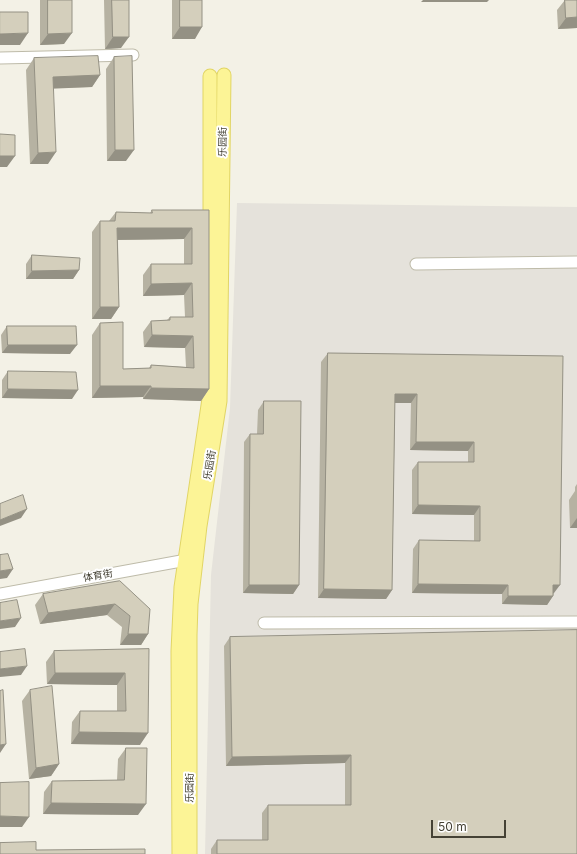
<!DOCTYPE html>
<meta charset="utf-8">
<style>
body{margin:0}
#map{position:relative;width:577px;height:854px;overflow:hidden;background:#f3f1e6;font-family:Inter,sans-serif}
canvas{display:block}
.scale{position:absolute;left:431px;top:820px;width:75px;height:18px;box-sizing:border-box;border:2px solid #454235;border-top:0;padding-left:5px;font-size:12px;line-height:14px;white-space:nowrap;color:#454235;-webkit-text-stroke:3px #fff;paint-order:stroke}
</style>
<div id="map">
<canvas width="577" height="854"></canvas>
<div class="scale">50 m</div>
</div>
<script>
const g = document.querySelector('canvas').getContext('2d');
g.lineJoin = 'round';
function fill(path, color) {
  g.fillStyle = color;
  g.fill(path, 'evenodd');
}
function trace(path, color, width, dash) {
  g.strokeStyle = color;
  g.lineWidth = width;
  g.lineCap = dash ? 'butt' : 'round';
  g.setLineDash(dash || []);
  g.stroke(path);
}
function label(font, color, halo, rows, align = 'center') {
  g.font = font + ' Inter,"Noto Sans SC",sans-serif';
  g.lineWidth = 4;
  g.setLineDash([]);
  g.textBaseline = 'middle';
  g.strokeStyle = halo;
  g.fillStyle = color;
  for (const [text, x, y, turn = 0] of rows) {
    g.save();
    g.translate(x, y);
    g.rotate((+turn || 0) * Math.PI / 180);
    g.textAlign = isNaN(turn) ? turn : align;
    if (halo) g.strokeText(text, 0, 0);
    g.fillText(text, 0, 0);
    g.restore();
  }
}
const industrial = new Path2D(`
 M237,203L577,207V854H205L211,575L230,408Z`);
const minor = new Path2D(`
 M0,58L133,55
 M416,264L577,262
 M0,594L192,559
 M264,623L577,622`);
const major = new Path2D(`
 M179,854L178,651L181,587L210,392V76
 M190,854V635L191,604L200,526L220,401L224,75`);
const wall = new Path2D(`
 M40,0H72L64,44L40,45Z
 M104,0H129L121,48L105,49Z
 M172,0H202L195,39H172Z
 M565,0H577V28L558,29L557,10Z
 M114,57L126,161H107L106,69Z
 M34,58L100,75L92,87L53,88L48,164H30L26,70Z
 M152,210H209V389L201,401L143,399V397L92,398V335L100,323L123,369L149,368L151,365L186,367L185,348L144,347L143,332L151,321L167,320L170,317H185L184,295L143,296V275L151,264H184V239L118,240L119,307L111,319H92V232L100,221H109L116,212L150,213Z
 M32,255L79,270L73,279H26V264Z
 M7,326L70,354L2,353L1,335Z
 M328,353L563,356L554,593L553,596L547,605L502,604V594L412,593L413,549L419,540L474,541V515L412,514V470L418,462H468V451L410,450L411,403H395L392,590L386,599L318,598L321,362Z
 M8,371L72,399L2,398V380Z
 M264,401L299,585L293,594L243,593L244,442L250,434H257L258,410Z
 M577,484V528H570L569,500L575,491V487Z
 M120,581L148,634L141,645H120L122,627L107,615L40,624L35,605L43,594Z
 M230,637L577,854H211V849L217,840H262V813L268,805H345V763L226,766L224,646Z
 M149,649L140,745L71,744L72,722L80,711H117V685L47,684L46,662L54,651Z
 M30,690L59,764L51,776L29,779L22,701Z
 M126,748L138,815L43,814L44,792L52,781L117,780L118,759Z`);
const shadedWall = new Path2D(`
 M423,0H489L487,2H421Z
 M577,17V28L558,29L566,18Z
 M180,27H202L195,39H172Z
 M28,33L20,45H0V34Z
 M72,33L64,44L40,45L48,34Z
 M113,37H129L121,48L105,49Z
 M100,75L92,87L45,89L53,77Z
 M115,150H134L126,161H107Z
 M56,152L48,164H30L38,153Z
 M0,156H15L7,167H0Z
 M117,228H192L184,239L109,240Z
 M79,270L73,279H26L32,271Z
 M192,283L184,295L143,296L151,284Z
 M100,307H119L111,319H92Z
 M152,335L193,336L185,348L144,347Z
 M8,345H77L70,354L2,353Z
 M100,386H151L143,397L92,398Z
 M151,388L209,389L201,401L143,399Z
 M8,389L78,390L72,399L2,398Z
 M395,394H417L411,403H389Z
 M416,442H474L468,451L410,450Z
 M418,505L480,506L474,515L412,514Z
 M27,509L21,518L0,526V520Z
 M577,518V528H570Z
 M13,569L7,578L0,579V571Z
 M418,584L508,585L502,594L412,593Z
 M249,585H299L293,594L243,593Z
 M553,585H560L554,593H547Z
 M324,589L392,590L386,599L318,598Z
 M508,596H553L547,605L502,604Z
 M115,604L107,615L40,624L48,613Z
 M21,618L15,627L0,629V621Z
 M128,634H148L141,645H120Z
 M27,666L21,675L0,677V669Z
 M55,673H125L117,685L47,684Z
 M79,732L148,733L140,745L71,744Z
 M6,744L0,753V745Z
 M351,755L345,763L226,766L232,757Z
 M59,764L51,776L29,779L36,768Z
 M51,803L146,804L138,815L43,814Z
 M0,816L29,817L22,827H0Z`);
const building = new Path2D(`
 M48,0H72V33L48,34Z
 M112,0H129V37H113Z
 M180,0H202V27H180Z
 M565,0H577V17L566,18Z
 M0,12H28V33L0,34Z
 M98,56L100,75L53,77L56,152L38,153L34,58Z
 M132,56L134,150H115L114,57Z
 M0,134L15,135V156H0Z
 M152,210H209V389L151,388V386H100V323L123,322V369L151,368V365L194,368L193,336L152,335L151,321L170,320V317H193L192,283L151,284V264H192V228H117L119,307H100V221H115L116,212L152,213Z
 M32,255L80,258L79,270L32,271Z
 M7,326H76L77,345H8Z
 M328,353L563,356L560,585H553V596H508V585L418,584L419,540L480,541V506L418,505V462H474V442H416L417,394H395L392,590L324,589Z
 M8,371L76,372L78,390L8,389Z
 M264,401H301L299,585H249L250,434H263Z
 M23,495L27,509L0,520V504Z
 M8,554L13,569L0,571V555Z
 M120,581L150,609L148,634H128L130,616L115,604L48,613L43,594Z
 M17,600L21,618L0,621V603Z
 M577,630V854H217V840H268V805H351V755L232,757L230,637Z
 M25,649L27,666L0,669V652Z
 M149,649L148,733L79,732L80,711H126L125,673H55L54,651Z
 M52,686L59,764L36,768L30,690Z
 M3,690L6,744L0,745V691Z
 M126,748H147L146,804L51,803L52,781L124,780Z
 M29,782V817L0,816V783Z
 M36,842V850L145,849V854H0V843Z`);
const streetNames = [
 ["乐园街",223,142,-89],
 ["乐园街",210,465,-81],
 ["体育街",98,576,-10],
 ["乐园街",190,788,-90]
];
fill(industrial, '#e5e2db');
trace(minor, '#bebba9', 13);
trace(major, '#e1d565', 15);
trace(minor, '#fff', 11);
trace(major, '#fcf496', 13);
fill(wall, '#b6b2a2');
fill(shadedWall, '#949184');
fill(building, '#d4cfbc');
trace(building, '#949184', 1);
label('10px', '#454235', '#fff', streetNames);
</script>
